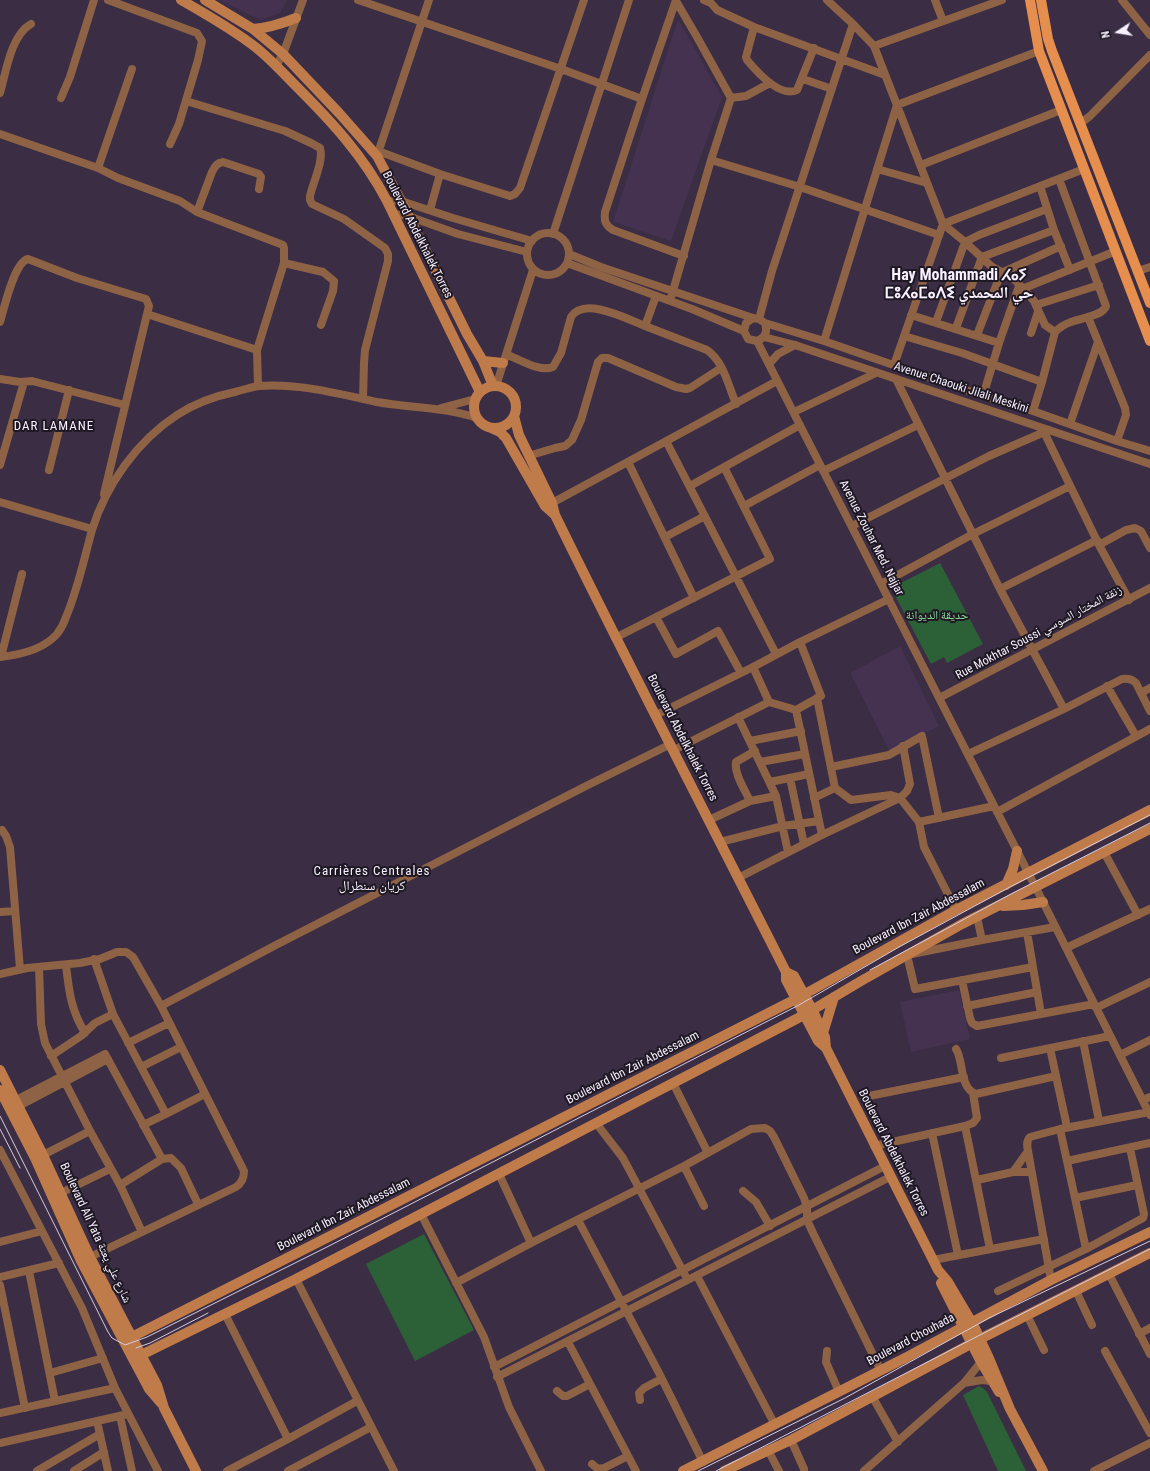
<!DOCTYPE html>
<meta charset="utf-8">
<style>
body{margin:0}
#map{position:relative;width:1150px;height:1471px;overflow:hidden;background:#3b2d44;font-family:"Roboto Condensed",sans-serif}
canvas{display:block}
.north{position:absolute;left:1098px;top:12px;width:40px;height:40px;-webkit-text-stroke:3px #1e1823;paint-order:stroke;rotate:258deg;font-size:11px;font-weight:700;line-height:16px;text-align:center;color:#f8efff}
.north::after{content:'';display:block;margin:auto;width:14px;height:18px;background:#f8efff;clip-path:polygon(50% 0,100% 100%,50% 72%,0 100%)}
</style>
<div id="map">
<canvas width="1150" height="1471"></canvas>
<div class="north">N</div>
</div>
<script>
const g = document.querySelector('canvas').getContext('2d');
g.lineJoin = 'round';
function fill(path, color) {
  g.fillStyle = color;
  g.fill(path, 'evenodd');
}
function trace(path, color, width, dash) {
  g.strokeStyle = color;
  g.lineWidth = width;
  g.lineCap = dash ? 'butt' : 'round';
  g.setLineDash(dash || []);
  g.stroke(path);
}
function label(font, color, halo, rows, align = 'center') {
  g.font = font + ' "Roboto Condensed","Noto Naskh Arabic","Noto Sans Tifinagh",sans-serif';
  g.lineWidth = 4;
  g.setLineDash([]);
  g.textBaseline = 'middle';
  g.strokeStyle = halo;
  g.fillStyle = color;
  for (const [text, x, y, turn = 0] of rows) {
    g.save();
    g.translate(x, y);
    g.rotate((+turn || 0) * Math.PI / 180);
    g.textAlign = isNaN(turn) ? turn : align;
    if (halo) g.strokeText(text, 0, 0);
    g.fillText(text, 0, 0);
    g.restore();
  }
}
const built = new Path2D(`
 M219,0H287L280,13L261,20Z
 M678,19L722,97L671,241L613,222Z
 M900,646L939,726L890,752L850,673Z
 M959,990L970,1039L911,1052L900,1002Z`);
const green = new Path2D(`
 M940,563L983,644L947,663L944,657L931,664L891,588Z
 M424,1234L474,1330L415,1361L366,1264Z
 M979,1386L983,1388L987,1392L1026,1471H998L963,1395Z`);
const street = new Path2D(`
 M108,0L197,33L202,41L198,60L179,124L170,144
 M358,0L561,69L642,99L605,212C604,221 605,225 613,230L684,256
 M704,0L711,3L717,10L754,27L885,75
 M827,0L853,24L874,46L943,224L965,242L991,266L1015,280L1034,301L1045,325L1055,332
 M935,0L943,21
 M1122,0L1150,35
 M754,27L746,57L747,60C757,72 780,98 797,90L814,48
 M874,46L1002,0
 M276,66L283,54L303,0
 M803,79L832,89
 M0,93C6,72 11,35 31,24
 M61,98L70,77L94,0
 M731,98L746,96L770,83
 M642,99L676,0
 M186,101L285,131L311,143L320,148C324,161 313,182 310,196V200L312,204L344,219L385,248L388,254V261L365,350L364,363L363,399
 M1081,123L1090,116L1150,55
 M0,134L98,168L118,178L180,201L197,212L283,245L284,248V263L257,350L258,386
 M378,151L440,174
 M377,156L429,0
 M711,160L800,187L939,235
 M921,165L1061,110
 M98,168L132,69
 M877,169L927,183
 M1040,186L1054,230L1070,270
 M387,201H401L453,218L532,241
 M430,210L440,174L510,196L515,194L520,188L584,0
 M197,212L212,172C215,166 217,163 223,162L259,174L261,177L259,189
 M393,214L408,216L458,234L527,252
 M527 254a21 21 0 1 1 42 0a21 21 0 1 1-42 0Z
 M553,234L629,0
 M569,254L601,267L753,318L759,319L765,323C768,332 765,338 757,341L748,339L744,331L746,323L753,318
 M284,263L323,272L334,281L333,291L321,325
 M567,263L692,309L744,331
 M1138,271L1150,267
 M1022,289L1116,251
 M656,296L645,326L707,350C724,362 728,385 736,404
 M670,301L711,160L731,98L697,37L676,1
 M1036,305L1099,285
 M147,314L257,350
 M911,315L999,343
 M1088,317L1125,408L1126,415L1117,441
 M759,319L772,271L853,24
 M0,322C4,309 14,262 28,259L77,278L146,299L149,306L147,314L104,494
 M936,322L965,242L979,235L1047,209
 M765,323L824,341L983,396L1033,411L1117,441L1150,451
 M956,328L982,257L1054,230
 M1031,333L1038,312
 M977,335L1001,273L1061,246
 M904,336L962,353L1042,382
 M764,337L795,345L1150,464
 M757,341L1036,888L1150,1115
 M824,341L897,105L1039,51
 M510,356C523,361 540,372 553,367L561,353L571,317C584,296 627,319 645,326
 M769,364L778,354L795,345
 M894,365L943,224L1084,169
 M0,379L20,382L32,381L125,405
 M896,379L1000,589L1064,709
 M496,386L533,270
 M983,396L999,343L1019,286
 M441,408L475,399
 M1033,411L1042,382L1055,332C1059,328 1065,324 1071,322C1081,318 1103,316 1106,306L1059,179
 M794,412L876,373
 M1070,424L1098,342
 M1044,432L1099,545L1129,600
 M666,441L776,654
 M528,456L555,448L565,446L572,440L581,420L598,362L602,358H608L676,387L686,389L690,388L721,368
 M628,462L694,598
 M0,465L24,382
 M49,470L69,390
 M823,471L918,425
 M690,486L800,425
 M0,502L92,529
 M552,503L777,381
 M744,506L820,465
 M852,526L989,456L1049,430
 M665,537L705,516
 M1099,545L1126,530L1135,528L1141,531L1150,548
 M881,584L973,534L1070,486
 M1000,589L1097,540
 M656,617L676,654L718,631L741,673
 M615,638L770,559L724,467
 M0,657C19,655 44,649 57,634C61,629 64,623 66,617C78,589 84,559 92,530C106,485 137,441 177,415C194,404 215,396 235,392C243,390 251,387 259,386C299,383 339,394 377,402C410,408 445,407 477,418
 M1,657L22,574
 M1107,686L1136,736
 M1141,693L1150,688
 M817,698L835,788L851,800L891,795L900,798L907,791L910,784L903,746
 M939,698L1150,588
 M769,702L796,710L822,835
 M796,710L821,696L800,642
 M656,715L753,667L800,642L889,599
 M738,717L776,796L788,852
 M750,741L801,731
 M674,750L769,702L753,667
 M968,754L1064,709L1122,679C1128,678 1132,679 1136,683L1150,711
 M760,762L805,754
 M831,767L889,755L922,736L939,818
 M790,778L804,844
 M770,782L809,774
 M814,798L835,788
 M750,801C745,790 734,774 736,762L755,751
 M997,812L1150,729
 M709,820L750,801L776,796
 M919,822L994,806
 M2,830L6,836L10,847L20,969
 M720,842L783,826L819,821
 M1104,852L1138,915
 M738,878L822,835L900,798L919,822L924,847L956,910
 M0,912L15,911
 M977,917L982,940L1055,927
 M1027,932L1041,1014
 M982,940L907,955L915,989L1033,967
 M1066,948L1150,909
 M94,959L113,1014L166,1114L205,1094
 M66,965C69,992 71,1010 85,1033
 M39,967L41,1024L45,1043L90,1131L120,1185L142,1232
 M0,974L27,968L80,963L100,959L117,952H126L133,957L161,1006L274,946L586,786L671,744
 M962,980L970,1018L972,1023L977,1026L1094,1004
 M967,1006L1037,992
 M1096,1008L1150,982
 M1083,1041L1099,1121
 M128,1043L169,1023
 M1050,1048L1067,1127
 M956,1049C964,1061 959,1088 976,1094L1056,1076
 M1120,1055L1150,1040
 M51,1056L81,1036L95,1023L113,1014
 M1001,1058L1110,1036
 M141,1067L181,1047
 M673,1083L708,1153
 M864,1097L964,1077
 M16,1100L105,1054L162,1159
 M1143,1100L1150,1097
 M19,1106L108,1059
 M596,1123L623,1158L685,1275
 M143,1125L166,1114
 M965,1126L990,1249
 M1060,1129L1086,1249
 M932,1133L958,1255
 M874,1146L965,1126L973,1123L977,1118L973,1093
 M0,1150L82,1308L115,1388L158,1471
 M43,1155L90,1131
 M1067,1161L1150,1143
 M684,1166L704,1206
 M1013,1172H1031
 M499,1174L531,1243
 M977,1180L1013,1172L1028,1151
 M120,1185L162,1159L171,1158L181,1168L198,1204
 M743,1191L756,1202L770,1226
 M61,1193L110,1169
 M1075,1198L1137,1185
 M421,1214L484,1337L509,1407L541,1471
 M578,1220L659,1373L703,1462
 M0,1242L42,1231
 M90,1257L236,1187C242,1183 244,1178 244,1171L161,1006
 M933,1260L1044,1239
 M29,1271L55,1401
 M1109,1274L1150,1354
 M697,1276L775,1425
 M0,1277L59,1263
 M296,1279L394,1471
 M1051,1280L1028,1151C1027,1146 1026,1141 1030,1137L1060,1129L1149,1112
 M456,1283L531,1243L684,1166L751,1129L765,1128L770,1131L774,1137L804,1198L807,1207V1220L813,1233L881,1371
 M0,1285L25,1408
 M998,1291L1086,1249L1143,1218L1144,1214L1130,1148
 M1076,1291L1092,1325
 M225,1314L288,1439
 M1027,1315L1044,1350
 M1139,1334L1150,1328
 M568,1342L636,1471
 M827,1351L826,1362L839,1392
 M1105,1351L1150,1433
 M494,1367L885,1166
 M50,1373L103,1358
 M497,1377L890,1177
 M964,1383L982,1380L991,1381
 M557,1391L563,1396H567L590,1384
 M872,1396L898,1442
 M640,1400L639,1393L644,1388L661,1379
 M0,1413L115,1388
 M120,1416L132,1471
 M97,1421L108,1471
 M791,1440L804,1469
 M0,1443L128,1414
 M768,1450L779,1471
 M592,1464L598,1469L604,1468L628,1456
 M37,1471L100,1434
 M74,1471L104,1452
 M227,1471L288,1439L357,1401
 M288,1471L371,1427
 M864,1471L964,1383L981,1362
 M1094,1471L1150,1443`);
const secondary = new Path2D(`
 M181,0C204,13 228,27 250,43C267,55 281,71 295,85C331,121 363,155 387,201L480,392
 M205,0L253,29L283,54L339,113L377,156L401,201L467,334L483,361L493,386
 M253,29C269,28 281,24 296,18
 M483,361L503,363
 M474 407a21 21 0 1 1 42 0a21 21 0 1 1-42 0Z
 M514,416L519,435L552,503L555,515C630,668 709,820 786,972V980L818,1041L826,1048L933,1260L938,1270L948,1282L974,1326L988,1356L1010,1409L1043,1471
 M491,428L500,432L506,438L545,506L555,515
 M1006,885L1013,869L1017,851
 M1003,906L1023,905L1043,902
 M786,972L794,976L813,1011L825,1037L826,1048
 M823,1033L834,997
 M0,1070L43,1155L90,1257L157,1385L164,1408L196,1471
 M0,1090L35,1158L81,1261L149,1389L161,1403
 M941,1283L981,1362L999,1392
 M124,1341L796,999L956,910L1150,810
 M133,1359L296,1279L804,1015L861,981L962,924L1150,829
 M683,1471L909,1356L1051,1280L1150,1232
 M724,1471L791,1440L980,1339L1150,1253`);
const primary = new Path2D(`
 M1030,0L1039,51L1150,341
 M1041,0L1048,39L1052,51L1150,303`);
const tram = new Path2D(`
 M870,970L1011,894L1150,823
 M0,1116L108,1332L112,1338L125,1345L147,1337L327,1247L799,1005L899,947L1008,888L1150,815
 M0,1129L20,1168
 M136,1348L150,1343L208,1313
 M698,1471L845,1398L989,1318L1150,1241
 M716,1471L978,1336L1150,1249`);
const streetNames = [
 ["Boulevard Abdelkhalek Torres",417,235,63],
 ["Avenue Chaouki Jilali Meskini",961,388,18],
 ["Avenue Zouhar Med. Najjar",871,538,63],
 ["Rue Mokhtar Soussi زنقة المختار السوسي",1039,633,-28],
 ["Boulevard Abdelkhalek Torres",682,738,63],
 ["Boulevard Ibn Zair Abdessalam",919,917,-28],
 ["Boulevard Ibn Zair Abdessalam",633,1068,-27],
 ["Boulevard Abdelkhalek Torres",893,1153,63],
 ["Boulevard Ibn Zair Abdessalam",344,1215,-27],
 ["Boulevard Ali Yata شارع علي يعتة",95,1233,65],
 ["Boulevard Chouhada",911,1340,-28]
];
const parkNames = [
 ["حديقة الديوانة",937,616]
];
const neighbourhoodNames = [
 ["DAR LAMANE",54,427],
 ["Carrières Centrales",372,872],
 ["كريان سنطرال",372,887]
];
const districtNames = [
 ["Hay Mohammadi ⵃⴰⵢ",959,276],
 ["ⵎⵓⵃⴰⵎⴰⴷⵉ حي المحمدي",959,294]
];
fill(built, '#443250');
fill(green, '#2c6138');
trace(street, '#8e6245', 8);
trace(secondary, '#c07b4b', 10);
trace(primary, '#e68e4e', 10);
trace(tram, '#d6ccdd', 1);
label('12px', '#f8efff', '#1e1823', streetNames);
label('12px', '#8ae09b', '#1e1823', parkNames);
g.letterSpacing = '1px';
label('13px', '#f8efff', '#1e1823', neighbourhoodNames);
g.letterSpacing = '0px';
label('bold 16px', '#f8efff', '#1e1823', districtNames);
</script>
